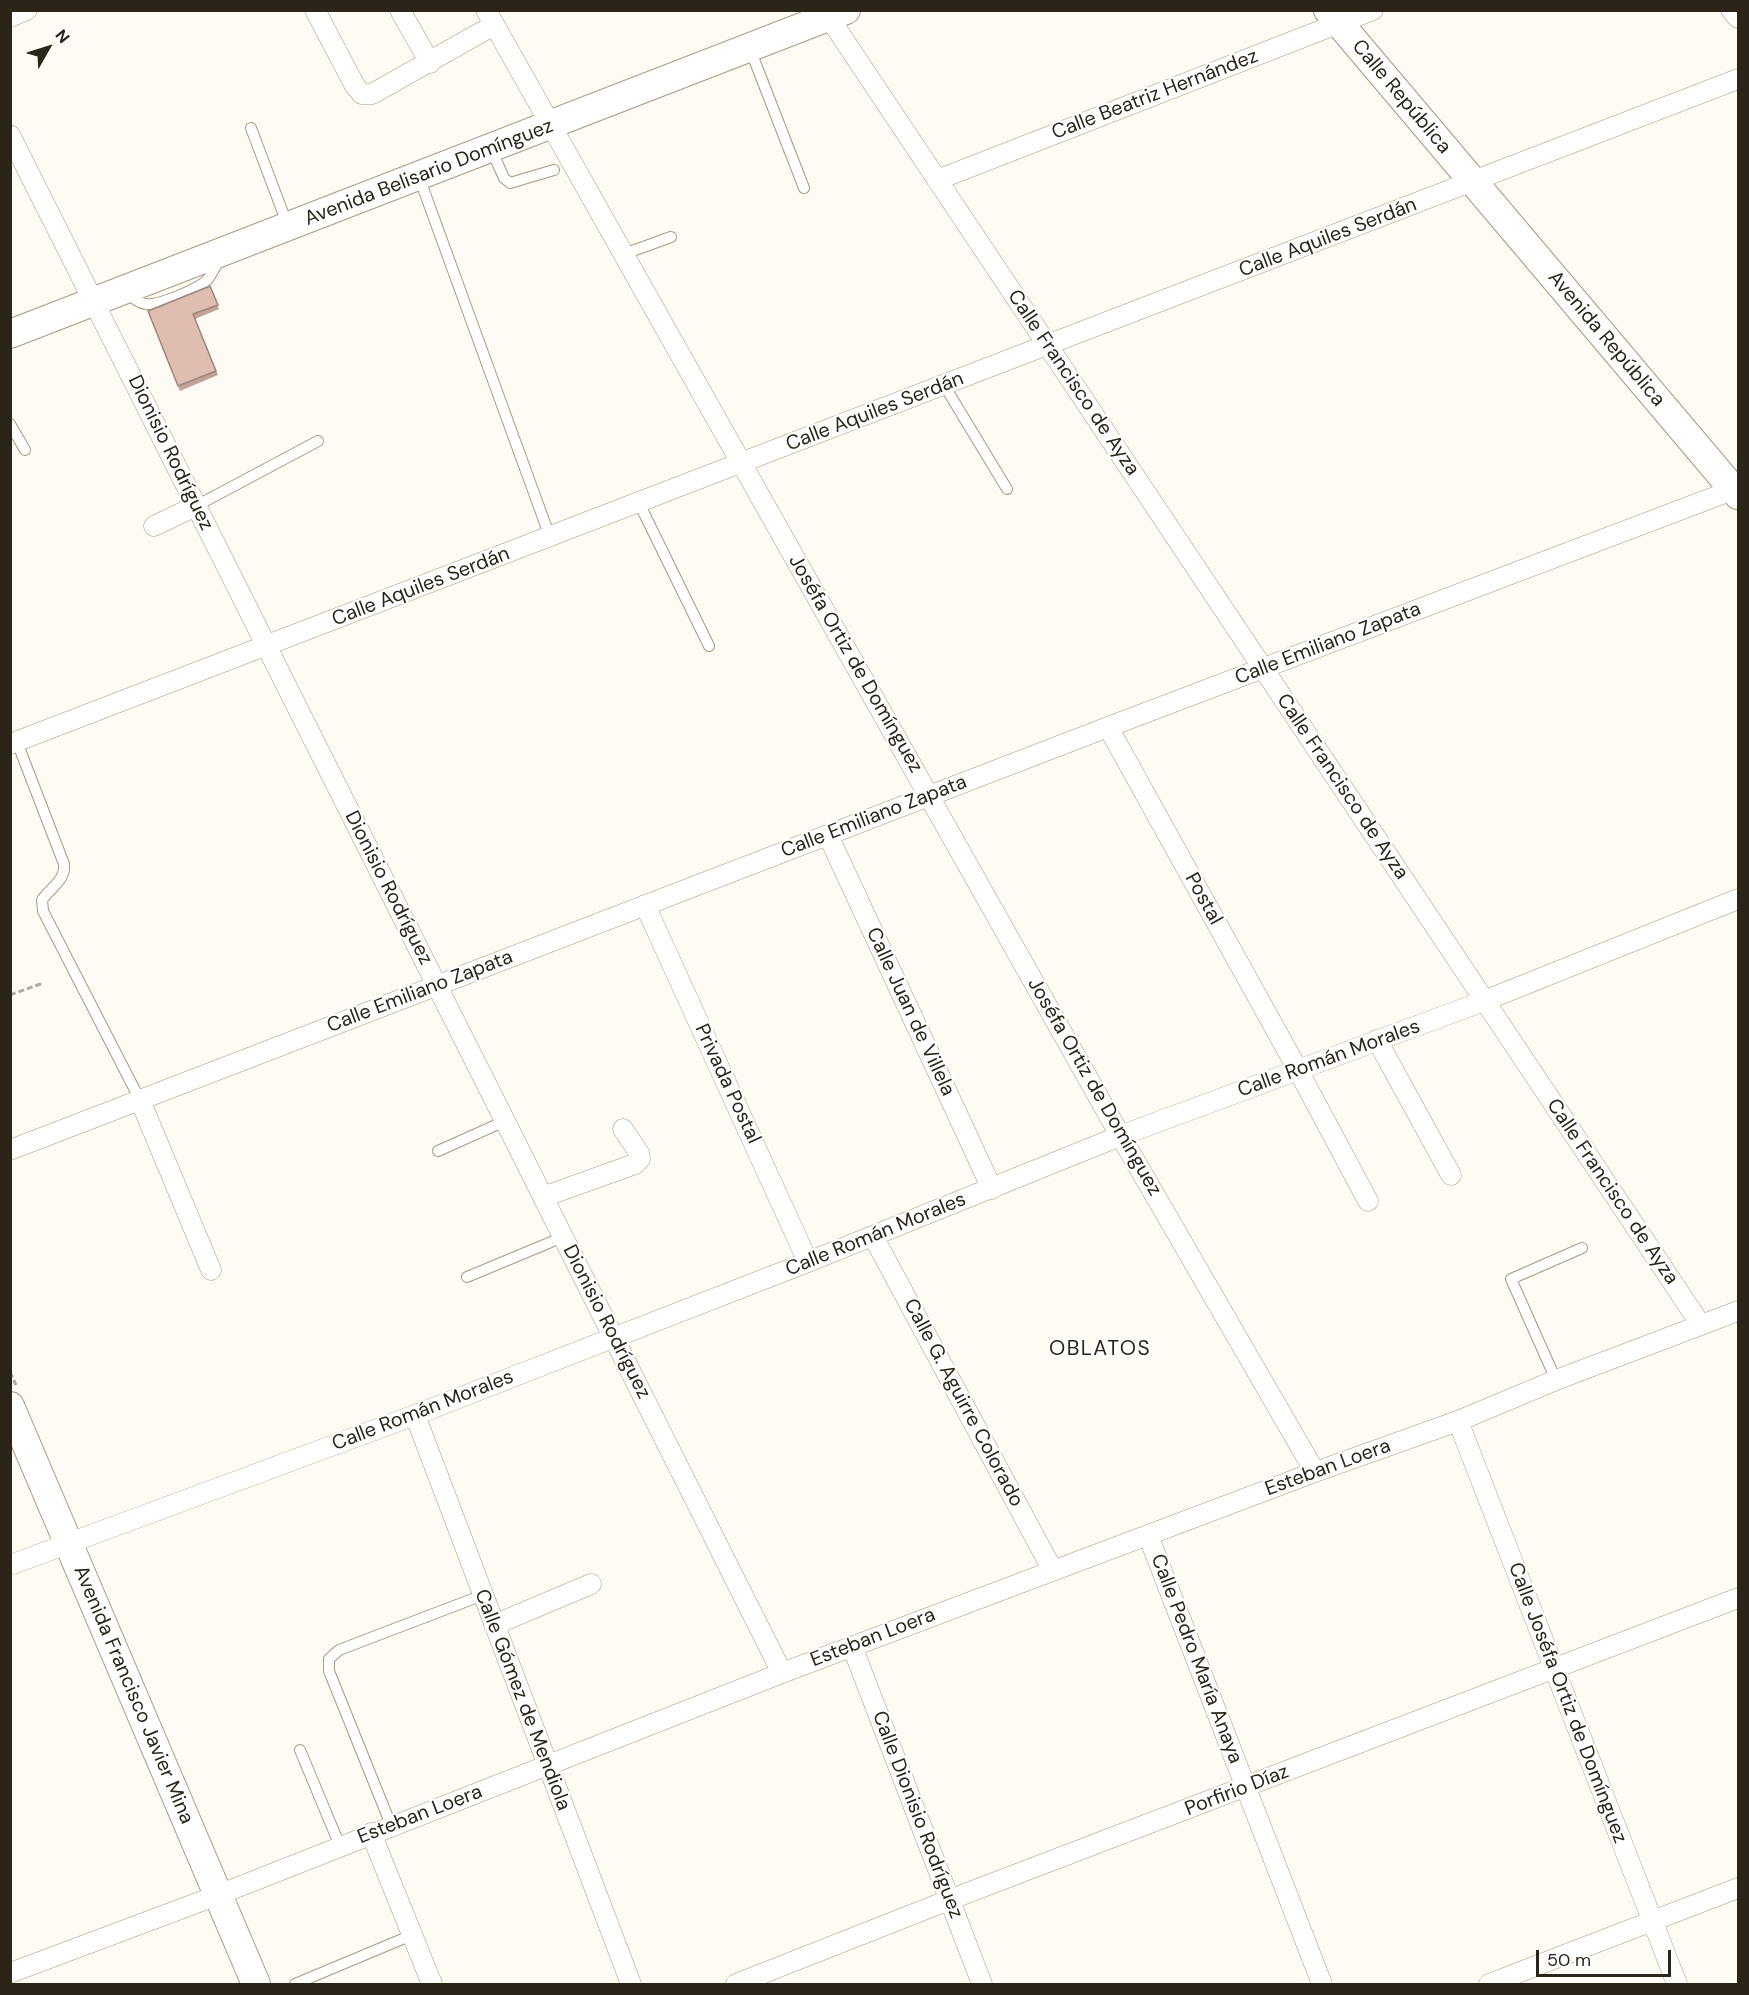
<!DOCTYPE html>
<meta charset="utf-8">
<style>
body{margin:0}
#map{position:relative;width:1749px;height:1995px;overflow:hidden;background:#fefaf4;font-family:"DM Sans",sans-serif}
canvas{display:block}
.frame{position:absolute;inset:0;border:12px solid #2b2419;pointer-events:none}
.north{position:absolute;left:18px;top:18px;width:60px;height:60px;-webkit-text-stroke:4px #fff;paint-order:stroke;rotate:51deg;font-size:16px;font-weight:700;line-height:24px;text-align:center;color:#2b2419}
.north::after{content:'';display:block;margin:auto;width:21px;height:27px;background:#2b2419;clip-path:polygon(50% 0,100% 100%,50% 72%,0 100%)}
.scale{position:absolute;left:1536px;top:1950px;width:135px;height:27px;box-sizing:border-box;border:3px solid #2b2419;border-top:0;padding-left:8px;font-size:18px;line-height:21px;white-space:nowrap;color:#2b2419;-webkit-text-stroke:4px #fff;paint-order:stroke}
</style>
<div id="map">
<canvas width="1749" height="1995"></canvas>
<div class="frame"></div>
<div class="north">N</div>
<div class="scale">50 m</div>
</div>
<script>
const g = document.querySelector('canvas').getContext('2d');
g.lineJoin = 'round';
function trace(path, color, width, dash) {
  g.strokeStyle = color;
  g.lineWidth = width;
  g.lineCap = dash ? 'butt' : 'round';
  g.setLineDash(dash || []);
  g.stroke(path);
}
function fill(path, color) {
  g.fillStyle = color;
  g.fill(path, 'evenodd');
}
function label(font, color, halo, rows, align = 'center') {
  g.font = font + ' "DM Sans",sans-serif';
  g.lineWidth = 4.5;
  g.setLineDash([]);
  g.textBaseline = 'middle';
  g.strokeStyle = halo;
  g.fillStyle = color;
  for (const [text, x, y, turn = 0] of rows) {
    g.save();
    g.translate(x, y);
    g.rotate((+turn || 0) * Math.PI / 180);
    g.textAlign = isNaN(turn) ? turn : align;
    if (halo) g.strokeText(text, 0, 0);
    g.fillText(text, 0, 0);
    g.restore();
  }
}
const path = new Path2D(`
 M10,995L43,983
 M10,1372L16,1385`);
const lane = new Path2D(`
 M750,49L804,188
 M251,128L288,226
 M491,149L504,178L510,183L554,170
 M419,177L550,537
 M624,254L671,237
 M126,292C132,297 138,303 146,304C158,306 195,290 205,282C212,276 215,266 220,258
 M944,385L1007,489
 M10,424L25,450
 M639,503L709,646
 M196,506L318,441
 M17,742L64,864C66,880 50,888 42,900L43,911L140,1100
 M438,1151L505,1121
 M467,1277L563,1237
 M1556,1380L1511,1279L1582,1248
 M300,1750L340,1846
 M391,1825L329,1671V1659L339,1650L483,1595
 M295,1984L412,1935`);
const street = new Path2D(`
 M315,10L355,86L362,94H372L494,25
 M400,10L430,63
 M486,10L1112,1121L1315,1472
 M824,10L1701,1325
 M1731,10L1738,18
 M10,17L27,10
 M10,135L782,1673
 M937,180L1373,10
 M154,526L196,506
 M1108,727L1298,1070L1368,1201
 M10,744L1738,79
 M828,835L992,1189
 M645,905L808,1262
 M1377,1040L1451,1175
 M140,1100L211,1270
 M10,1150L1108,727L1738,488
 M543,1197L635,1164L640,1159L639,1153L623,1129
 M873,1236L1053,1571
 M415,1415L631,1984
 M1458,1421L1677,1984
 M1148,1535L1322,1984
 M10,1565L415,1415L808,1262L1120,1136L1484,1001L1738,899
 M494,1625L591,1584
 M852,1646L982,1984
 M371,1833L432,1984
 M10,1973L218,1895L782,1673L1315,1472L1458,1421L1556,1380L1738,1311
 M736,1984L949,1900L1738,1598
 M1489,1984L1738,1888`);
const secondary = new Path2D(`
 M1328,10L1738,495
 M10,334L846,10
 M10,1406L256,1984`);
const wall = new Path2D(`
 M210,286L219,309L195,319L218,375L180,391L148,311Z`);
const building = new Path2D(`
 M210,286L218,305L193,314L216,371L178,386L148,311Z`);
const streetNames = [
 ["Calle Beatriz Hernández",1155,95,-21],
 ["Calle República",1401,97,50],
 ["Avenida Belisario Domínguez",429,173,-21],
 ["Calle Aquiles Serdán",1328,238,-21],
 ["Avenida República",1606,339,50],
 ["Calle Francisco de Ayza",1073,383,56],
 ["Calle Aquiles Serdán",875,412,-21],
 ["Dionisio Rodríguez",170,453,64],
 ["Calle Aquiles Serdán",421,587,-21],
 ["Calle Emiliano Zapata",1328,644,-21],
 ["Joséfa Ortiz de Domínguez",855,664,60],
 ["Calle Francisco de Ayza",1342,787,56],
 ["Calle Emiliano Zapata",874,817,-21],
 ["Dionisio Rodríguez",388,888,63],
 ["Postal",1203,899,61],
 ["Calle Emiliano Zapata",420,992,-21],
 ["Calle Juan de Villela",910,1012,65],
 ["Calle Román Morales",1329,1059,-20],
 ["Privada Postal",727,1084,65],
 ["Joséfa Ortiz de Domínguez",1094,1087,60],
 ["Calle Francisco de Ayza",1612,1192,56],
 ["Calle Román Morales",876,1235,-22],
 ["Dionisio Rodríguez",606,1322,63],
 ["Calle G. Aguirre Colorado",963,1403,62],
 ["Calle Román Morales",423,1411,-21],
 ["Esteban Loera",1328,1468,-20],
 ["Esteban Loera",873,1638,-21],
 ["Calle Pedro María Anaya",1196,1659,69],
 ["Avenida Francisco Javier Mina",133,1695,67],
 ["Calle Gómez de Mendiola",522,1700,69],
 ["Calle Joséfa Ortiz de Domínguez",1567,1703,69],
 ["Porfirio Díaz",1237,1791,-21],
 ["Esteban Loera",420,1815,-21],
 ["Calle Dionisio Rodríguez",917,1815,69]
];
const neighbourhoodNames = [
 ["OBLATOS",1100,1349]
];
trace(lane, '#ac997e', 12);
trace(street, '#ac997e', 21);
trace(secondary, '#ac997e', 30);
trace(path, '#b0aba3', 3, [6, 3]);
trace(lane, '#fff', 10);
trace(street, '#fff', 20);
trace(secondary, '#fff', 28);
fill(wall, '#c1a398');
fill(building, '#e0bdb1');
trace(building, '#9d847c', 1.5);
label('20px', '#2b2419', '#fff', streetNames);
g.letterSpacing = '1.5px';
label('21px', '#2b2419', '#fff', neighbourhoodNames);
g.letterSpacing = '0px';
</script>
